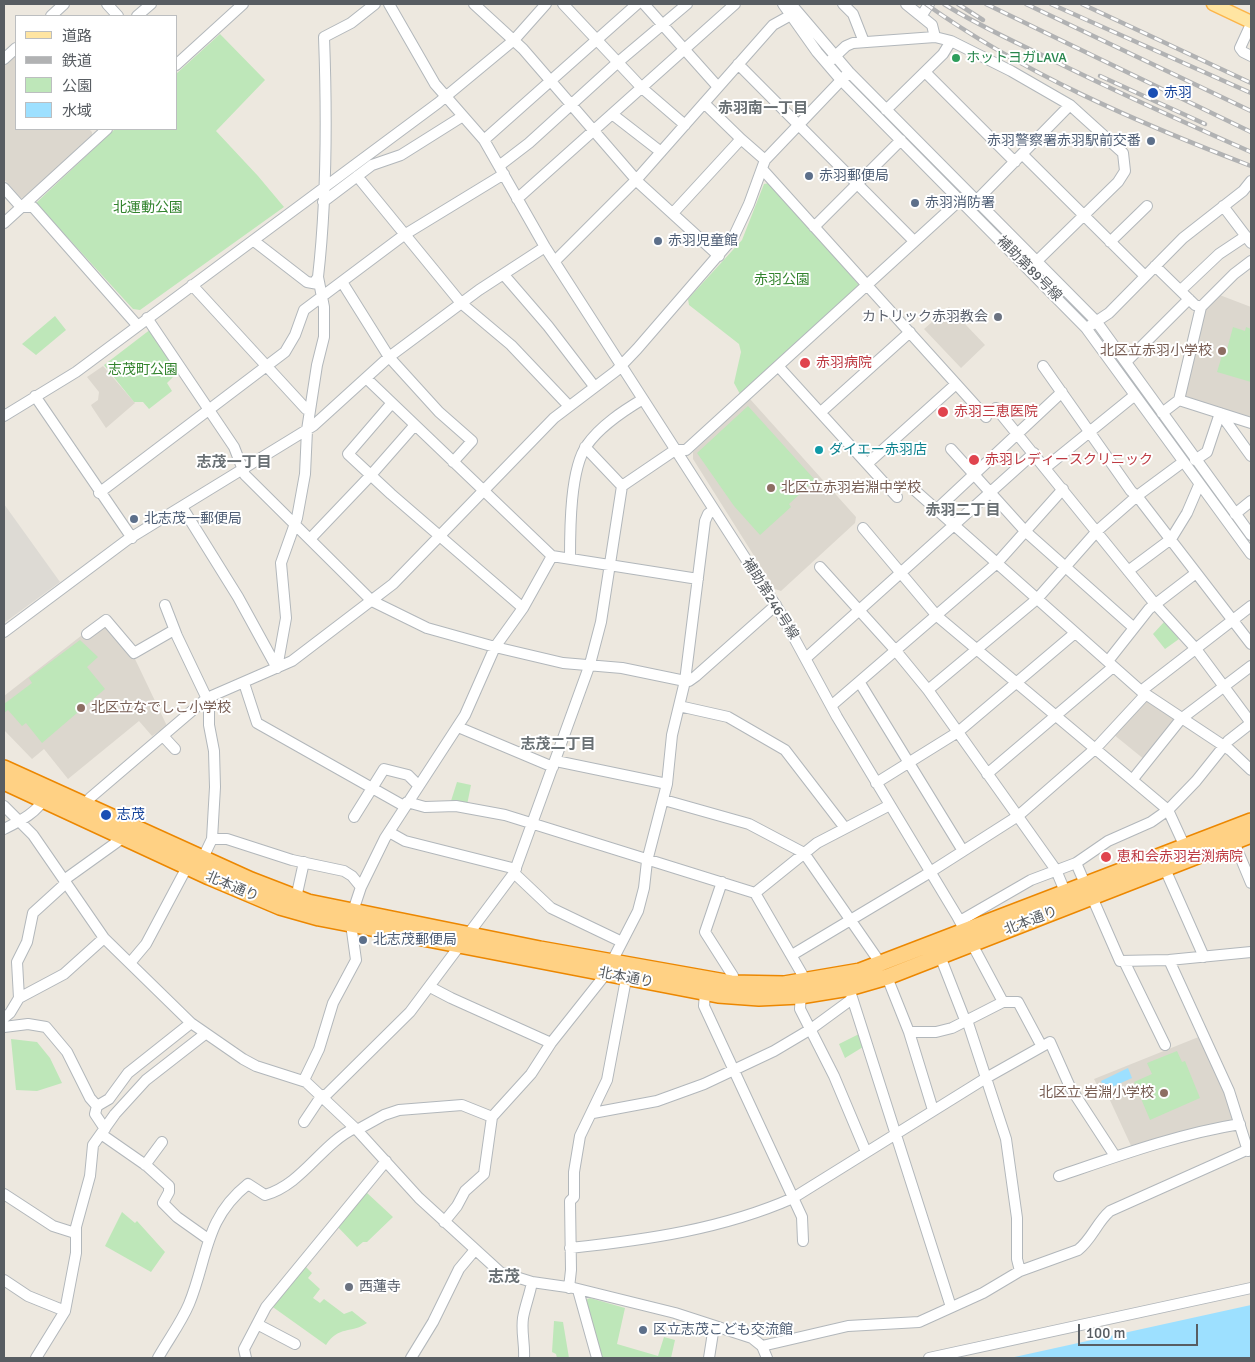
<!DOCTYPE html>
<meta charset="utf-8">
<style>
body{margin:0}
#map{position:relative;width:1255px;height:1362px;overflow:hidden;background:#ede8df;font-family:Signika,"Noto Sans JP",sans-serif}
canvas{display:block}
.frame{position:absolute;inset:0;border:5px solid #585d62;pointer-events:none}
.legend{position:absolute;left:15px;top:15px;width:162px;height:115px;box-sizing:border-box;background:#fff;border:1px solid #bcbec0;margin:0;padding:6px 9px;list-style:none;font-size:15px;color:#585d62}
.legend li{display:flex;align-items:center;gap:10px;height:25px}
.legend b{width:25px;border:1px solid #bcbec0}
.scale{position:absolute;left:1078px;top:1324px;width:120px;height:22px;box-sizing:border-box;border:2px solid #585d62;border-top:0;padding-left:6px;font-size:15px;line-height:18px;white-space:nowrap;color:#585d62;-webkit-text-stroke:4px #fff;paint-order:stroke}
</style>
<div id="map">
<canvas width="1255" height="1362"></canvas>
<div class="frame"></div>
<ul class="legend">
<li><b style="height:6px;background:#ffe5a2"></b>道路</li>
<li><b style="height:6px;background:#b1b2b3"></b>鉄道</li>
<li><b style="height:14px;background:#bee7b9"></b>公園</li>
<li><b style="height:14px;background:#9de0ff"></b>水域</li>
</ul>
<div class="scale">100 m</div>
</div>
<script>
const g = document.querySelector('canvas').getContext('2d');
g.lineJoin = 'round';
function fill(path, color) {
  g.fillStyle = color;
  g.fill(path, 'evenodd');
}
function trace(path, color, width, dash) {
  g.strokeStyle = color;
  g.lineWidth = width;
  g.lineCap = dash ? 'butt' : 'round';
  g.setLineDash(dash || []);
  g.stroke(path);
}
function label(font, color, halo, rows, align = 'center') {
  g.font = font + ' Signika,"Noto Sans JP",sans-serif';
  g.lineWidth = 4;
  g.setLineDash([]);
  g.textBaseline = 'middle';
  g.strokeStyle = halo;
  g.fillStyle = color;
  for (const [text, x, y, turn = 0] of rows) {
    g.save();
    g.translate(x, y);
    g.rotate((+turn || 0) * Math.PI / 180);
    g.textAlign = isNaN(turn) ? turn : align;
    if (halo) g.strokeText(text, 0, 0);
    g.fillText(text, 0, 0);
    g.restore();
  }
}
const industrial = new Path2D(`
 M4,504L60,582L4,623Z`);
const education = new Path2D(`
 M16,55V129H89L92,132V136L26,197L21,198L4,179V66Z
 M1217,294L1251,307V419L1186,400L1183,395L1204,308Z
 M949,307L985,345L961,368L924,329Z
 M103,366L135,403L106,428L92,407L91,405L98,400L99,392L87,377Z
 M750,399L856,517L855,523L781,591L775,589L693,459V452Z
 M101,616L135,659L167,726L152,736L139,721L68,779L44,749L32,759L4,730V696L86,632Z
 M1146,699L1177,721L1145,760L1113,734Z
 M1201,1036L1236,1120L1133,1150L1108,1096L1103,1097L1094,1079Z`);
const green = new Path2D(`
 M220,34L265,80L216,131L258,176L284,207L140,310L133,309L36,203L115,129H176V74Z
 M770,183L859,285L740,394L734,383L741,352L739,344L689,305L688,299L742,240L764,184Z
 M55,316L66,330L36,355L22,344Z
 M1233,327L1245,331L1246,327L1251,329V382L1217,372L1223,352L1226,353Z
 M151,329L179,371L167,383L172,391L149,409L143,402H134L104,365Z
 M748,406L815,480L789,504L791,507L760,535L734,506L697,453Z
 M1164,622L1179,639L1165,649L1153,634Z
 M80,640L98,657L87,667L105,689L42,743L26,723L22,726L8,710L4,713V704L32,683L29,678Z
 M457,782L471,785L467,805L451,801Z
 M861,1033L863,1047L845,1058L839,1044Z
 M11,1039L37,1042L50,1058L62,1083L37,1091L16,1090Z
 M1177,1051L1182,1062L1185,1061L1200,1098L1150,1120L1134,1082L1152,1074L1147,1063Z
 M366,1192L393,1217L367,1242H363L357,1247L336,1225Z
 M122,1212L135,1223L137,1221L165,1252L151,1272L105,1246Z
 M303,1264L312,1273L308,1278L320,1289L313,1298L320,1303L324,1299L344,1314L352,1311L367,1323C351,1334 339,1325 326,1345L270,1305Z
 M590,1298L625,1308L617,1344L658,1356L664,1337L675,1340L671,1358H600L583,1301Z
 M554,1321L563,1322L569,1358H557L556,1354L552,1352Z`);
const water = new Path2D(`
 M1128,1068L1132,1078L1105,1090L1101,1081Z
 M1251,1305V1358H1010Z`);
const minor = new Path2D(`
 M107,4L118,16
 M389,4L435,84L484,140L545,247L780,612L837,717L957,916L1003,1002H1018L1041,1045
 M474,4L523,49L639,183L719,256
 M563,4L642,88L685,125
 M644,4L718,87
 M783,4L817,52L841,80L1086,328L1251,554
 M791,4L849,72L1096,321L1251,535
 M843,4L853,14L864,42
 M906,4L932,25L935,37
 M922,15L929,4
 M51,16L64,4
 M137,16L151,4
 M1251,24L1240,48L1243,52L1251,56
 M4,59L16,48
 M830,61L846,46L853,43L935,37L951,41L1011,71L1070,105L1123,153L1125,171L1118,182L1037,261
 M738,64L914,241
 M176,65L243,4
 M925,72L1015,162
 M886,110L943,54L951,41
 M612,114L661,152
 M741,139L765,160
 M484,140L637,4
 M1023,155L1145,276
 M499,166L529,143L617,63L687,4
 M763,170L986,417
 M357,176L461,303L511,345L568,405
 M4,188L21,207H33L137,325
 M517,199L735,4
 M323,202L372,165L401,155L463,116
 M1223,206L1251,243
 M673,213L741,139L704,103
 M4,223L107,129
 M814,227L901,140
 M254,241L307,282L318,284
 M1110,242L1147,206
 M555,261L637,179L773,25L791,15
 M1155,266L1195,305L1201,307
 M504,275L548,326L594,386
 M342,282L389,357L439,412L472,441L453,462
 M314,283L318,277C327,198 327,117 324,37L351,23L375,4
 M192,285L306,409H310
 M1181,290L1219,254L1246,236
 M147,318L234,447L245,475L372,601L427,628L495,647L563,663L622,668L685,681L705,521L708,514L714,510
 M1091,325L1109,313L1183,238L1243,191L1251,181
 M1126,362L1189,299
 M778,366L897,497
 M1043,366L1131,491L1137,496L1251,644
 M366,378L552,556L698,579
 M35,396L132,538
 M1179,400L1251,423
 M391,404L348,454L391,494L523,608
 M996,408L1155,604L1196,649L1251,723
 M821,412L910,332
 M1162,413L1179,400L1201,307L1234,274L1251,261
 M1220,413L1251,456
 M4,416L76,372L438,103L514,40L546,4
 M585,447L622,486
 M951,449L1025,531L1134,628
 M1195,460L1207,452L1220,413
 M867,464L956,384
 M1045,468L1135,395
 M910,486L1141,691L1230,750L1251,770
 M99,493L285,352L295,335L304,310L404,235L504,174
 M182,507L238,597L277,668
 M936,510L1062,392
 M1235,514L1251,501
 M863,528L937,616L1168,810L1185,847
 M310,539L371,475L414,426
 M570,558C570,530 570,468 587,445C600,426 623,411 643,399
 M820,567L896,651L928,690L1056,870L1066,894
 M1128,571L1171,539L1187,513L1199,485
 M165,605L177,636L209,703V725L214,751L215,787L212,839L200,864
 M4,632L127,540L313,426L389,357L479,290L545,247
 M87,634L106,620L134,653L174,630
 M806,658L1034,453
 M1108,661L1149,609L1196,573
 M277,668L286,618L281,563L297,518L305,474L307,430L317,365L324,337V307L318,277
 M244,683L257,723L404,806
 M860,683L963,851
 M928,690L1037,599L1097,531L1137,496L1183,462
 M1141,691L1251,606
 M679,706L728,717L785,750L845,828
 M831,706L997,563L1063,489
 M458,727L553,767
 M163,736L175,749
 M556,761L667,784
 M987,774L1113,667
 M1133,779L1181,719L1251,666
 M876,783L958,732L1075,633
 M664,800L749,824L804,853L881,964
 M407,802L425,807L456,806L505,815L755,893L802,974L800,1009L834,1076L866,1152
 M4,806L33,835L104,938L191,1023L243,1059L256,1066L306,1082L357,1130L419,1198L500,1272L532,1282L574,1288L675,1313L752,1338L762,1346L767,1358
 M84,809L90,798L207,698L292,661L393,584L554,418L616,371L637,349L733,238L749,204L765,160L849,72
 M354,817L384,769L408,775L418,785
 M4,829C20,821 37,813 46,796
 M389,832L405,841L516,869
 M212,839H227L292,860L344,871L352,876L361,887
 M1234,842L1251,883
 M1076,863L1086,886
 M1165,869L1204,957
 M514,873L551,908L622,942
 M64,880L124,837
 M722,882L705,932L733,976L731,983
 M755,893L817,843L890,805
 M1092,897L1120,961L1169,960L1251,952
 M296,898L304,862
 M353,911L361,887L385,838L465,715L495,647L523,608L552,556
 M960,921L1031,880L1076,863L1108,841L1151,822L1168,810L1196,781L1228,741L1251,723
 M792,955L924,876L1018,816L1096,748L1146,694
 M940,956L965,1020L968,1023L1006,1139L1017,1218V1259L1020,1271
 M1169,960L1229,1091L1248,1151
 M1124,961L1165,1045
 M130,963L146,944L187,867
 M887,977L909,1032L933,1110
 M430,987L451,998L551,1043
 M849,988L951,1307
 M705,993L704,1006L802,1217L803,1241
 M19,998L17,962L27,942L33,913L66,883
 M4,1018L10,1013L19,998L64,974L104,938
 M4,1027L28,1024L46,1027L67,1052L90,1098L97,1106L109,1099L128,1073L191,1023
 M909,1032H936L952,1028L1003,1002
 M304,1080L319,1049L333,1003L356,960L351,924
 M324,1097L410,1012L514,873L590,664L601,622L622,486L675,450H686L960,200H977L1070,105
 M97,1106L95,1114L105,1129
 M593,1113L657,1101L704,1084L774,1051L811,1029L852,999
 M304,1122L322,1095
 M357,1130L384,1115L399,1110L462,1105L492,1117L531,1074L551,1043L605,975L638,911L644,888L647,861L667,784L672,735L685,681H689L696,676L776,605
 M101,1134L147,1166L169,1186V1192L163,1203L177,1217L208,1239
 M145,1165L162,1142
 M1059,1176C1118,1156 1178,1134 1240,1124
 M4,1194L53,1226L75,1233
 M444,1222L457,1206L465,1191L484,1174L492,1117
 M570,1248C646,1240 723,1229 793,1198L986,1078L1050,1042L1070,1087L1115,1156
 M4,1280L28,1296L65,1311
 M569,1288L571,1270L570,1201L574,1197V1172L580,1136L607,1080L626,979
 M578,1290L597,1358
 M257,1324L295,1344
 M762,1346L848,1326L919,1322L983,1293L1020,1271L1078,1250C1092,1239 1097,1222 1110,1211L1251,1148
 M36,1358L65,1311L76,1253V1227L90,1176L93,1145L115,1114L146,1080L205,1034
 M158,1358C168,1340 181,1323 189,1304C208,1258 204,1219 248,1184L265,1195C303,1184 321,1144 355,1128
 M246,1358L244,1349L266,1307L386,1161
 M411,1358L433,1322L459,1269L474,1251
 M524,1358C525,1344 521,1332 523,1318C525,1306 530,1294 532,1282
 M709,1358L714,1326
 M929,1358L1251,1288`);
const major = new Path2D(`
 M1213,4L1251,22`);
const highway = new Path2D(`
 M4,768L251,880L308,902L540,949L731,983L784,984L860,971L1251,821
 M4,782L209,877L280,907L319,918L718,995L759,998L800,996L849,988L887,977L1251,835`);
const rail = new Path2D(`
 M926,4C1024,74 1139,123 1251,166
 M944,4C977,25 1013,41 1048,58C1115,91 1183,122 1251,152
 M958,4L983,20
 M986,4L1251,132
 M1026,4L1251,111
 M1051,4L1251,93
 M1082,4L1251,83
 M1100,76L1205,124`);
const markers = [
 [956,58,5,"#2e9e5b"],
 [1153,93,6,"#1a4fb4"],
 [1151,141,5,"#5c6f8a"],
 [809,176,5,"#5c6f8a"],
 [915,203,5,"#5c6f8a"],
 [658,241,5,"#5c6f8a"],
 [998,317,5,"#6b7280"],
 [1222,351,5,"#8d6e63"],
 [805,363,6,"#e0444e"],
 [943,412,6,"#e0444e"],
 [819,450,5,"#0f9aa8"],
 [974,460,6,"#e0444e"],
 [771,488,5,"#8d6e63"],
 [134,519,5,"#5c6f8a"],
 [81,708,5,"#8d6e63"],
 [106,815,6,"#1a4fb4"],
 [1106,857,6,"#e0444e"],
 [363,940,5,"#5c6f8a"],
 [1164,1093,5,"#8d6e63"],
 [349,1287,5,"#6b7280"],
 [643,1330,5,"#5c6f8a"]
];
const leisureNames = [
 ["ホットヨガLAVA",966,58]
];
const transitNames = [
 ["赤羽",1164,93],
 ["志茂",117,815]
];
const serviceNames = [
 ["赤羽警察署赤羽駅前交番",1141,141,"right"],
 ["赤羽郵便局",819,176],
 ["赤羽消防署",925,203],
 ["赤羽児童館",668,241],
 ["北志茂一郵便局",144,519],
 ["北志茂郵便局",373,940],
 ["区立志茂こども交流館",653,1330]
];
const parkNames = [
 ["北運動公園",148,208],
 ["赤羽公園",782,280],
 ["志茂町公園",143,370]
];
const streetNames = [
 ["補助第89号線",1029,269,45],
 ["補助第246号線",770,599,58],
 ["北本通り",232,887,23],
 ["北本通り",1031,921,-21],
 ["北本通り",626,978,11]
];
const worshipNames = [
 ["カトリック赤羽教会",988,317],
 ["西蓮寺",359,1287,"left"]
];
const educationNames = [
 ["北区立赤羽小学校",1212,351],
 ["北区立赤羽岩淵中学校",781,488,"left"],
 ["北区立なでしこ小学校",91,708,"left"],
 ["北区立 岩淵小学校",1154,1093]
];
const healthNames = [
 ["赤羽病院",816,363],
 ["赤羽三恵医院",954,412],
 ["赤羽レディースクリニック",985,460],
 ["恵和会赤羽岩渕病院",1117,857]
];
const cultureNames = [
 ["ダイエー赤羽店",829,450]
];
const neighbourhoodNames = [
 ["赤羽南一丁目",763,109],
 ["志茂一丁目",234,463],
 ["赤羽二丁目",963,511],
 ["志茂二丁目",558,745]
];
const quarterNames = [
 ["志茂",504,1278]
];
fill(industrial, '#dddad4');
fill(education, '#dcd7ce');
fill(green, '#bee7b9');
fill(water, '#9de0ff');
trace(minor, '#b2b7bb', 12);
trace(major, '#fcb549', 15);
trace(highway, '#ec8700', 18);
trace(minor, '#fff', 10);
trace(major, '#ffe5a2', 12);
trace(highway, '#ffd184', 15);
trace(rail, '#b1b2b3', 4.5);
trace(rail, '#fff', 2.5, [8]);
for (const [x, y, r, color] of markers) {
  const dot = new Path2D();
  dot.arc(x, y, r, 0, 2 * Math.PI);
  g.fillStyle = color;
  g.fill(dot);
  trace(dot, '#fff', 2);
}
label('14px', '#27864d', '#fff', leisureNames, 'left');
label('14px', '#164399', '#fff', transitNames, 'left');
label('14px', '#4e5e75', '#fff', serviceNames, 'left');
label('14px', '#33842e', '#fff', parkNames);
label('14px', '#585d62', '#fff', streetNames);
label('14px', '#5b616d', '#fff', worshipNames, 'right');
label('14px', '#785e54', '#fff', educationNames, 'right');
label('14px', '#be3a42', '#fff', healthNames, 'left');
label('14px', '#0d838f', '#fff', cultureNames, 'left');
label('bold 15px', '#697074', '#fff', neighbourhoodNames);
label('bold 16px', '#697074', '#fff', quarterNames);
</script>
